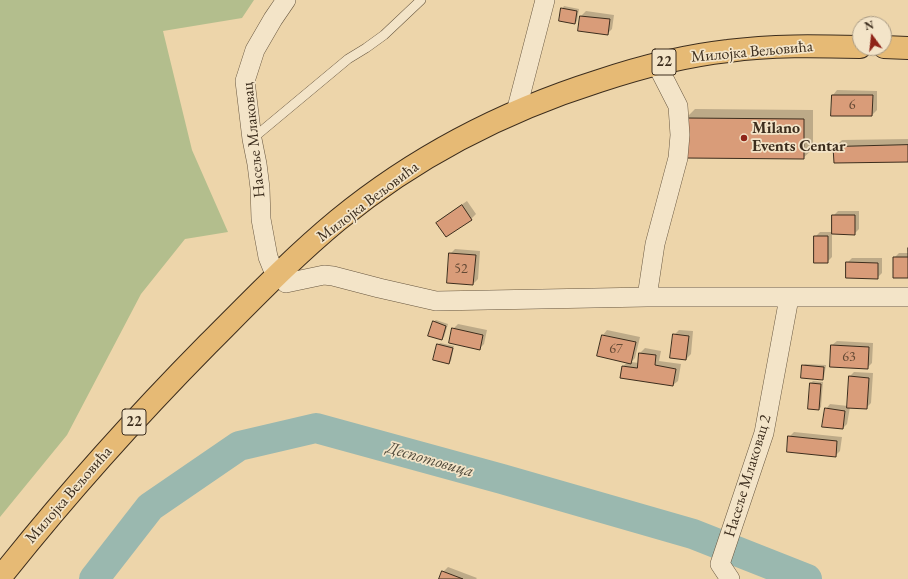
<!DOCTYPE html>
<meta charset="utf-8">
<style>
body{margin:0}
#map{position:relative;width:908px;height:579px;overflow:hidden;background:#edd5aa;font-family:"EB Garamond",serif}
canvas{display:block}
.north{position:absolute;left:852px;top:16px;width:40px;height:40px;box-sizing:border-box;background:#f3e4c8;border:1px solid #aa9b84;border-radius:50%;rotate:345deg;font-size:11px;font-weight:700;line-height:16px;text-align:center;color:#3c2d1d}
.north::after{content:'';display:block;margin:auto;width:14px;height:18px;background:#8f2418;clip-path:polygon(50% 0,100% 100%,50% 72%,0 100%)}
</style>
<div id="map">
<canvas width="908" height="579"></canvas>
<div class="north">N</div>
</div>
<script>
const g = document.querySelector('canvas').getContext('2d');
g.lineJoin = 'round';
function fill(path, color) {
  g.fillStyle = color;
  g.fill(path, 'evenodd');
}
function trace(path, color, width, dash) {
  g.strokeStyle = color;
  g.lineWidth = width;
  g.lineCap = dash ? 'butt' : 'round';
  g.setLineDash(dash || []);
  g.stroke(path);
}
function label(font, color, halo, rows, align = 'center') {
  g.font = font + ' "EB Garamond",serif';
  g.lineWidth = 3.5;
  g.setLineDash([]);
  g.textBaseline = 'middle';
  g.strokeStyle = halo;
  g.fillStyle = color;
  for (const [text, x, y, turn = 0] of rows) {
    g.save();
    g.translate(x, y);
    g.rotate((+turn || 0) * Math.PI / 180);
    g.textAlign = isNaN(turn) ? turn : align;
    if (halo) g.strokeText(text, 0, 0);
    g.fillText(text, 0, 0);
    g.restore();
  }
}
const green = new Path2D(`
 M0,0H254L242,18L163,31L192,150L228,232L185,239L141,294L67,435L0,517Z`);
const shadow = new Path2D(`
 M564,6L579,9L577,21L575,23L562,9Z
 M586,11L614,15L612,29L607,34L581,16Z
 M837,90L877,91V110L872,115L833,95Z
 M695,109L813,110V149L803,158L686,118Z
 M908,139V161L834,148L842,140Z
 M467,201L476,214L471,219L446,236L437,223L442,218Z
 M838,211H859V229L854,234L832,233V257L827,262L816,236L820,232H833V216Z
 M455,249L480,251L478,279L473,284L450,254Z
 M899,253H908V277L894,258Z
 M852,258H882V273L877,278L847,263Z
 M436,320L448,324L444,337L442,339L433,322Z
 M458,324L487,330L484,344L479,349L453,329Z
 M607,330L640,337L635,358L631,362L639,363L640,353L645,348L661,351L659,361L681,364L678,381L673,385L622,377L623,366L628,362L598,356L603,335Z
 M679,330L693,331L691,354L686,359L674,335Z
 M837,341L873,343L872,363L867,368L832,345Z
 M440,343L454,346L451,361L449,363L438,345Z
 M805,364L826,365L824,377L822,379L803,366Z
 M854,372L873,373L871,403L866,408L850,407L847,424L843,428L826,409L830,404L848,406L849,377Z
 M813,381L823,382L821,407L819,409L811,383Z
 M794,432L842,437L840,451L836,455L789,437Z
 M448,567L477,578L476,579H441L443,572Z`);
const river = new Path2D(`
 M94,579L150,507L239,446L316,428L502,479L693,534L807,579`);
const building = new Path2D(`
 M561,8L577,11L575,24L559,21Z
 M580,16L610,19L608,35L578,31Z
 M832,95H873L872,116H831Z
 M685,118L804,119V159L684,158Z
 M908,145V162L834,163L833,147Z
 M462,205L472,220L446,237L436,223Z
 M832,215H855V235L832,234Z
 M814,236H828V263H814Z
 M908,248V278H893V257H908Z
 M449,253L476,255L473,285L447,283Z
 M846,262L878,263V279L846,278Z
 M433,321L446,326L442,340L428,336Z
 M452,328L483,335L480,350L449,343Z
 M673,334L689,336L686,360L670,358Z
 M602,335L636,342L631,364L597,356Z
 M437,344L453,348L449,364L433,360Z
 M831,345L869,347L868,369L830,367Z
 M639,353L656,355L655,365L676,369L673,386L620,378L622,366L637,368Z
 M802,365L824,367L823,380L801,378Z
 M849,376L869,378L867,409L847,408Z
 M810,383L821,384L819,410L808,409Z
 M825,408L845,411L843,429L822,427Z
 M788,436L837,441L836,457L787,452Z
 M442,571L463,579H439Z`);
const service = new Path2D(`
 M252,139L348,59L366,48L384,35L421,0`);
const minor = new Path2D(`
 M286,0L273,19L255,50L245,81L252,139L257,164L260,188L261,219L268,257L272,267L286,283L324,275L333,276L379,288L436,301L647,297H908
 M516,112L545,0
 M647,297L655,244L678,158L680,135L678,106L656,63
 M730,579L720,564L764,433L789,298`);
const primary = new Path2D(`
 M884,47L908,48
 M0,578C65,496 134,419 208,344C250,302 292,258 338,220C415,157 504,111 599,81C641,67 683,56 728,51C772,45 816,46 860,47`);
const markers = [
 [744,138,4,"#8f2418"]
];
const numberNames = [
 ["6",852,105],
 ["52",461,269],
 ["67",616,349],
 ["63",849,357]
];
const shields = [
 [664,62,24],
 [134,422,24]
];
const shieldNames = [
 ["22",664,62],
 ["22",134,422]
];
const streetNames = [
 ["Милојка Вељовића",752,52,-5],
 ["Насеље Млаковац",254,140,-96],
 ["Милојка Вељовића",368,202,-37],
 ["Насеље Млаковац 2",748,476,-73],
 ["Милојка Вељовића",69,495,-49]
];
const poiNames = [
 ["Milano",752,129],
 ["Events Centar",752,147]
];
const waterNames = [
 ["Деспотовица",430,460,16]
];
fill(green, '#b3be8d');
fill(shadow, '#0003');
trace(river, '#9ab8af', 30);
fill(building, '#d99c79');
trace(building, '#3c2d1d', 1);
trace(service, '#685740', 10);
trace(minor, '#685740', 20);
trace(primary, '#3c2d1d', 24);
trace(service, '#f3e4c8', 9);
trace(minor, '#f3e4c8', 19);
trace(primary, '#e6ba75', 22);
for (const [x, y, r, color] of markers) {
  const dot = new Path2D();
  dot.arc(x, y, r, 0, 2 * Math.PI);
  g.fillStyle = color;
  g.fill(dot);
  trace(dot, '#f3e4c8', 1.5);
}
label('14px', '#634934', null, numberNames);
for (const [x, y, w] of shields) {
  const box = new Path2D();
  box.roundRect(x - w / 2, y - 13, w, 26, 3);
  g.fillStyle = '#f3e4c8';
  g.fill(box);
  trace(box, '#3c2d1d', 1);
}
label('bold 15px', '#3c2d1d', null, shieldNames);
label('16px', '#3c2d1d', '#f3e4c8', streetNames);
label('bold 16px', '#3c2d1d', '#f3e4c8', poiNames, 'left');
label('italic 17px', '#4f493a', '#f3e4c8', waterNames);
</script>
